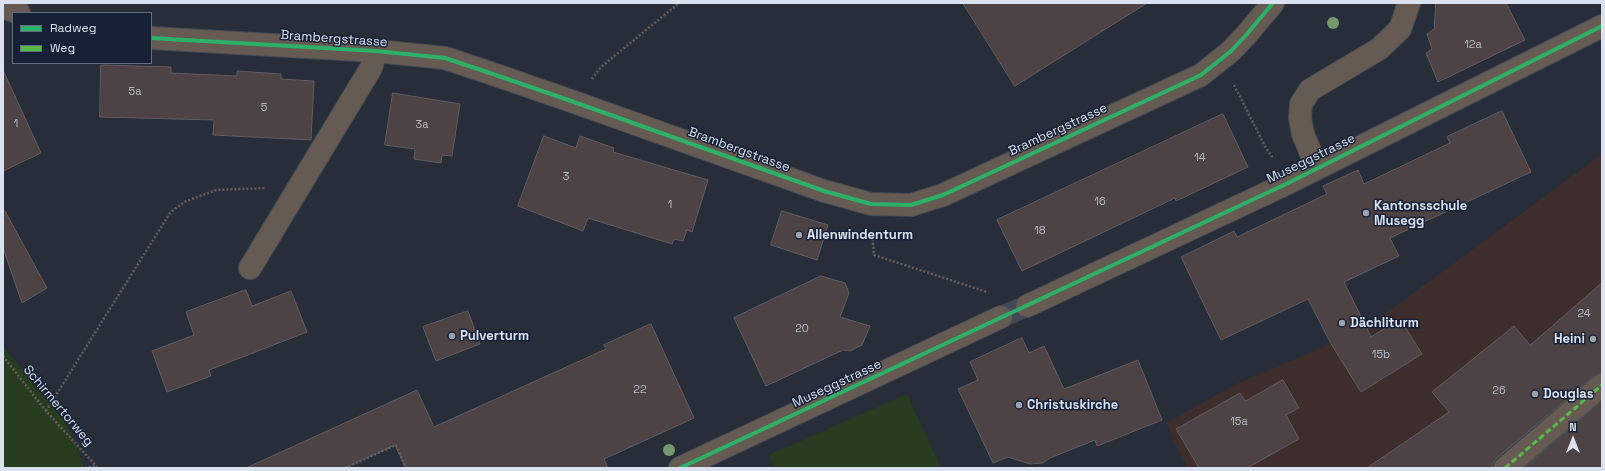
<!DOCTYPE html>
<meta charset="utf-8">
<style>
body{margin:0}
#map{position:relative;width:1605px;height:471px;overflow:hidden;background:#272d39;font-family:"Space Grotesk",sans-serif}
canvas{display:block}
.frame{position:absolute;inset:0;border:4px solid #dae2ef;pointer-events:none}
.legend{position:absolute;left:12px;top:12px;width:140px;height:52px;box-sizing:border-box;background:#172135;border:1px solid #656e7f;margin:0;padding:5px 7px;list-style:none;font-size:12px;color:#dae2ef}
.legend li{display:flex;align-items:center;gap:8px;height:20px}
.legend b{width:20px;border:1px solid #656e7f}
.north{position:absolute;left:1553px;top:419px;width:40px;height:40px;-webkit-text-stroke:3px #172135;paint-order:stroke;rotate:0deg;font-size:11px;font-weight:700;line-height:16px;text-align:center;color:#dae2ef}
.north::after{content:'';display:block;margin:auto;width:14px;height:18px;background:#dae2ef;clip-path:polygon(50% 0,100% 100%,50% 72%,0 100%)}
</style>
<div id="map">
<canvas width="1605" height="471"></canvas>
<div class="frame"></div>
<ul class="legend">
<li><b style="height:5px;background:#2db169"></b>Radweg</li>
<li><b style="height:5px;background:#58b947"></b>Weg</li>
</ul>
<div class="north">N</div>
</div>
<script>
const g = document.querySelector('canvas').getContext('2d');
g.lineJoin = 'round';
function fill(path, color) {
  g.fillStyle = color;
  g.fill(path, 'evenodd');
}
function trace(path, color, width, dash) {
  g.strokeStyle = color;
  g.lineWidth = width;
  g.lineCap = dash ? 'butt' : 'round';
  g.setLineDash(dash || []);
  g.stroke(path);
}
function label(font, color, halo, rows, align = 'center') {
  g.font = font + ' "Space Grotesk",sans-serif';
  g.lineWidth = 3;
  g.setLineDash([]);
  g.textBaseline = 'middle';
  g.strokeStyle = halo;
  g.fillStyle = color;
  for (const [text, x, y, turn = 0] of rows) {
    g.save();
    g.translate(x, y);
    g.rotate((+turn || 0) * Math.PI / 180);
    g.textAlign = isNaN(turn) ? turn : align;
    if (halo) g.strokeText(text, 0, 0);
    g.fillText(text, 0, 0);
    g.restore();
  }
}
const commercial = new Path2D(`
 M1602,154V468H1187L1166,423L1236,384L1330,344L1366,326L1404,300Z`);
const green = new Path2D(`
 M3,346L67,424L85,468H3Z
 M907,394L941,468H775L769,455Z`);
const building = new Path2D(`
 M963,3H1147L1015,86Z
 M1436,3H1506L1525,40L1438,82L1426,53L1432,49L1427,34L1434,29Z
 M101,65L171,67V73L237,76V71L281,74V79L314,81L311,140L213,135L214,120L100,117Z
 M3,70L41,153L3,171Z
 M393,93L460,104L452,156L442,155L441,163L414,159L415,149L385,145Z
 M1502,111L1531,172L1390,238L1399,256L1344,282L1371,337L1400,319L1422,354L1361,392L1330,342L1308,299L1221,340L1181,257L1234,231L1237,237L1327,194L1323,186L1358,170L1364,184L1450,143L1447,137Z
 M1223,114L1248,167L1176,201L1175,198L1022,271L997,220Z
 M544,136L576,148L580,136L614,148L613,152L708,180L692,232L687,230L683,241L674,239L672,244L588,218L583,231L518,206Z
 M5,211L47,288L22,303L3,248V212Z
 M782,211L828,225L817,260L771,245Z
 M821,276L845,283L849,293L840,317L870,326L862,345L850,351L843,350L766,386L734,318Z
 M1602,283V373L1594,376L1497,458L1493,463V468H1367L1449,412L1432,392L1514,326L1530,345Z
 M246,290L252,306L291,291L307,332L209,370L211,376L167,392L152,351L194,335L186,312Z
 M468,311L480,344L436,361L423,327Z
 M651,324L694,418L604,459L608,468H406L395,445L344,468H246L417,390L434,427L606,349L604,345Z
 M1022,338L1029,353L1044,346L1064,389L1138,360L1162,420L1097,446L1095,440L1050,458L1043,463L1030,464L1008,457L993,463L958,389L978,380L970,362Z
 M1283,380L1299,408L1286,415L1299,439L1247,468H1199L1176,429L1240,393L1245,401Z
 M1602,401V468H1524Z`);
const minorTunnel = new Path2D(`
 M1001,317L1027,306`);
const path = new Path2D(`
 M592,79L601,67L679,3
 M1234,85L1266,148L1273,158
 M872,231L874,255L987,292
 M3,356L46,411L98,468
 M46,411L170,213L184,202L216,190L266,188
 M85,468L96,465
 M345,468L396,445L406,468`);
const minor = new Path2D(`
 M3,7L19,13
 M151,38L376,51L445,58L490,73L574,102L824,191L871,204L911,205L943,195L1201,75L1231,51L1247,34L1273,3
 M1317,168L1303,134L1300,118L1301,104L1310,90L1379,49L1400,29L1409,3
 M250,268L371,68L376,51
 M1027,306L1286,184L1602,26
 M680,468L1001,317
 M1505,468L1602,385`);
const quiet = new Path2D(`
 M1505,468L1602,385`);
const cycleway = new Path2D(`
 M151,38L376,51L445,58L490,73L574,102L824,191L871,204L911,205L943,195L1201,75L1231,51L1247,34L1273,3
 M680,468L1286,184L1602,26`);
const trees = [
 [1333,23],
 [669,450]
];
const markers = [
 [1366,213,4,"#9ba3af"],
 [799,235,4,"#9ba3af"],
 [1342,323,4,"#9ba3af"],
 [452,336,4,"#9ba3af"],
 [1593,339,4,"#9ba3af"],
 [1535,394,4,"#9ba3af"],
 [1019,405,4,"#9ba3af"]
];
const numberNames = [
 ["12a",1473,45],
 ["5a",135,92],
 ["5",264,108],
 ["1",16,124],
 ["3a",422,125],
 ["14",1200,158],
 ["3",566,177],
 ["16",1100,202],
 ["1",670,205],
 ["18",1040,231],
 ["24",1584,314],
 ["20",802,329],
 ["15b",1381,355],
 ["22",640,390],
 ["26",1499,391],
 ["15a",1239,422]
];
const streetNames = [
 ["Brambergstrasse",334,39,4],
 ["Brambergstrasse",1058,130,-25],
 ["Brambergstrasse",739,150,20],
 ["Museggstrasse",1311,159,-26],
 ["Museggstrasse",837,384,-25],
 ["Schirmertorweg",58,406,50]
];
const poiNames = [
 ["Kantonsschule",1374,206],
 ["Musegg",1374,221],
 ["Allenwindenturm",807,235],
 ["Dächliturm",1350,323],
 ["Pulverturm",460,336],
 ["Heini",1585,339,"right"],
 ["Douglas",1543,394],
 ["Christuskirche",1027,405]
];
fill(commercial, '#3d2d2c');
fill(green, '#283d20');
fill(building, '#4d4244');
trace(building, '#615d62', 1);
trace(minorTunnel, '#424854', 22, [22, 11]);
trace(minor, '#454b54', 24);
trace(path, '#635f5f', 2.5, [2, 2]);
trace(minor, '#655b53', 22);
trace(quiet, '#58b947', 3, [6, 3]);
trace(cycleway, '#2db169', 4);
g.fillStyle = '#75996d';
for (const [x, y] of trees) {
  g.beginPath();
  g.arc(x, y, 6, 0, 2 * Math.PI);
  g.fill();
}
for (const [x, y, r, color] of markers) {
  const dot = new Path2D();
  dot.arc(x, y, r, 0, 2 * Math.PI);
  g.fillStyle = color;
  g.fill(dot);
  trace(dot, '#172135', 1.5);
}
label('11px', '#b7bac4', null, numberNames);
label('13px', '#dae2ef', '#172135', streetNames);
label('bold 13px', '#dae2ef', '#172135', poiNames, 'left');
</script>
